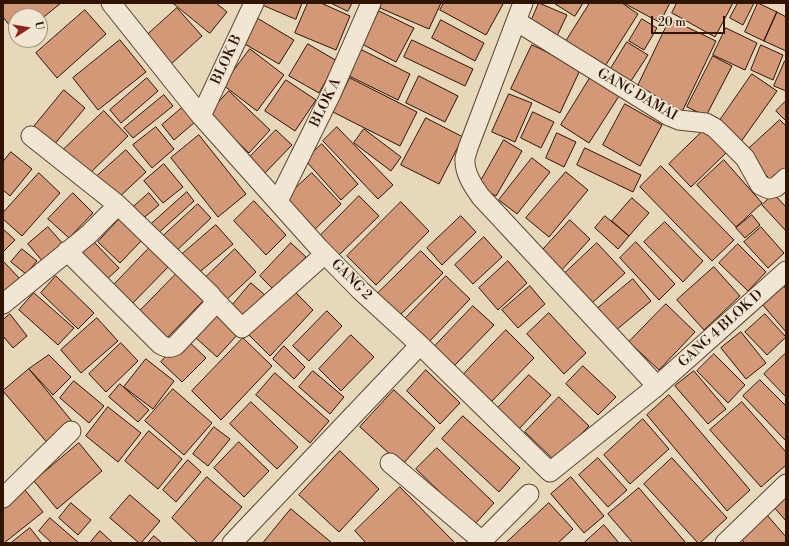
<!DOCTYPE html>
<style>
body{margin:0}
#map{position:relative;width:789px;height:546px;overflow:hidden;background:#e8d8bb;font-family:"Libre Bodoni",serif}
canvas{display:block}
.frame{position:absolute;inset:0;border:4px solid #2f1401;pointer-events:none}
.north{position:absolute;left:8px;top:8px;width:40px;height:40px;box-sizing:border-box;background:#f0e6d3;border:1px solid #a3927f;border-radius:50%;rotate:78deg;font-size:11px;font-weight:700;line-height:16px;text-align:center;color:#2f1401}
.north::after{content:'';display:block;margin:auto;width:14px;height:18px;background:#8f2418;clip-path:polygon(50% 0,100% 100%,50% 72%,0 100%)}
.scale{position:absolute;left:651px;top:16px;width:74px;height:18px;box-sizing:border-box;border:2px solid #2f1401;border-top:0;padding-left:5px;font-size:12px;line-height:14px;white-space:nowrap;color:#2f1401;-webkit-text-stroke:3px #f0e6d3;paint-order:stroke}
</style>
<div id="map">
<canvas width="789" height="546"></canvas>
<div class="frame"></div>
<div class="north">U</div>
<div class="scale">20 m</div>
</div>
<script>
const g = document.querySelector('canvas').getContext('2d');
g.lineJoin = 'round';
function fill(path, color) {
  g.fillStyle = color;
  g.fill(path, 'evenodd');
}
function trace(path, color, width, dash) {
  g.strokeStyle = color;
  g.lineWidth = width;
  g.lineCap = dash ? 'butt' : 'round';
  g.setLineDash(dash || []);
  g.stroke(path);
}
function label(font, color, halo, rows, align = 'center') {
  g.font = font + ' "Libre Bodoni",serif';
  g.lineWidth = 3.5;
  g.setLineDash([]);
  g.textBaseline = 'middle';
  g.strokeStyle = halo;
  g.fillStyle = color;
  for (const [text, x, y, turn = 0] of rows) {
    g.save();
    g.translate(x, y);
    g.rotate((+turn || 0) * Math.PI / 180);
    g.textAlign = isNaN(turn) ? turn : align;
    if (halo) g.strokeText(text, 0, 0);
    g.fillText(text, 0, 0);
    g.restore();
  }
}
const building = new Path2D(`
 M3,3H61L40,20V16H16V34L3,17Z
 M173,3H216L227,12L210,33Z
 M258,3H302L296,19Z
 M308,3H321L350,16L336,50L295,33Z
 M331,3H352L348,11Z
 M382,3H441L429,29L380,8Z
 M444,3H501L503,4L486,35L440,10Z
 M539,3L567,15L556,38L529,26Z
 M554,3H583L575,16Z
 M590,3H622L638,14L602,71L563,46Z
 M624,3H670L660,22Z
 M677,3H733L715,37L672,13Z
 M738,3H754L743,25L730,18Z
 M758,3L777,12L764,41L745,32Z
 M177,8L202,36L170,65L145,37Z
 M85,10L106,34L57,78L36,53Z
 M379,11L414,28L396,62L362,44Z
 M777,12L786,17V51L764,41Z
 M252,15L294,40L279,64L238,40Z
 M642,19L657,28L644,50L629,41Z
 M670,19L716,41L681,114L635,92Z
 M441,20L484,43L475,61L432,38Z
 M726,28L757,43L745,70L713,55Z
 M120,40L146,72L98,110L73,78Z
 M412,40L473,69L465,86L404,57Z
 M627,42L648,55L627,87L607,75Z
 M308,44L337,61L319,93L289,76Z
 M532,45L581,68L560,113L511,89Z
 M761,45L783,55L773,80L751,70Z
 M250,49L284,75L257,111L223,85Z
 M360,49L410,74L398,100L347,75Z
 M713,56L732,66L706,116L687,107Z
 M785,61H786V91L774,86Z
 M752,74L777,91L740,143L716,126Z
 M419,76L458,96L445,122L406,103Z
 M147,78L158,91L121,123L110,110Z
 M350,78L417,112L400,146L333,112Z
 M590,78L619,96L589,143L561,125Z
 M286,80L316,100L295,131L265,111Z
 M64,90L85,108L53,146L32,129Z
 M229,91L270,130L249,153L208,114Z
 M509,94L532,103L515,142L492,132Z
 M164,95L173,106L133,138L124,128Z
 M786,101V121L776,111Z
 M625,104L662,125L640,166L603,145Z
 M183,107L195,122L174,140L162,125Z
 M104,111L128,136L87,176L63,150Z
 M533,112L554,122L541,148L521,138Z
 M426,118L463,137L439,184L401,165Z
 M780,120L786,126V176L775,185L745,152Z
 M156,127L174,149L152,168L133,145Z
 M337,127L393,185L378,199L323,141Z
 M706,128L728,151L691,187L669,164Z
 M364,129L401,157L391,171L354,143Z
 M276,130L292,145L264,174L248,159Z
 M557,133L576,142L564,167L546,158Z
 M199,135L246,194L218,217L171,158Z
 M504,140L522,151L496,196L478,186Z
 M322,144L358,184L341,200L305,160Z
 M585,148L641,175L633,192L577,165Z
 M126,150L146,172L116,200L96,177Z
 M11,152L32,169L10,196L3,190V162Z
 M532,158L550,172L517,214L499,200Z
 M724,160L762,203L736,227L697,185Z
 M164,164L183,187L163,203L144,181Z
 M661,166L734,240L712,261L640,187Z
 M566,172L588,190L549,237L526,218Z
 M39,173L60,193L22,236L3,219V213Z
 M312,173L341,204L312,232L283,200Z
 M187,192L194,201L155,236L148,227Z
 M73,193L93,213L69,238L48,219Z
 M149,193L159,205L140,221L130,210Z
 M774,194L786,207V231L762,205Z
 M359,196L379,216L338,256L319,237Z
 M632,198L649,213L629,236L612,221Z
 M254,201L286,235L266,255L234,221Z
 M401,202L429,231L376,285L347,256Z
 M198,204L211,218L174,253L161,238Z
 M752,215L760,225L745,238L736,228Z
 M122,216L144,238L120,263L98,242Z
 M461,216L476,232L442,265L427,248Z
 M605,216L629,236L618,249L595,228Z
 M570,220L590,239L559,273L539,254Z
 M665,222L703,261L683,282L644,242Z
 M216,225L233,244L196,275L180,256Z
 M48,227L64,245L44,263L28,244Z
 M761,227L784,253L768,268L744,242Z
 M3,229L15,240L3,252Z
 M484,237L502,257L473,284L455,265Z
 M94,242L119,268L103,283L78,257Z
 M636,242L675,284L659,300L620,258Z
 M291,243L306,257L274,290L260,276Z
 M597,243L625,273L592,303L564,274Z
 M153,244L172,263L129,307L110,289Z
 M738,244L766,272L748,291L719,263Z
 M22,249L37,261L26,274L11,262Z
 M235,249L256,272L225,301L205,278Z
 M421,251L443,273L396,319L374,297Z
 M3,261L20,279L3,295Z
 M508,261L527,283L498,310L479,288Z
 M714,267L740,296L704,330L677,300Z
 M182,268L209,295L161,344L134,317Z
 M56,276L94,313L78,329L41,293Z
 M446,276L470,299L426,345L402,322Z
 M633,279L651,301L615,331L597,309Z
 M251,283L266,296L245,320L230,308Z
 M783,285L786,289V332L762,304Z
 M530,286L545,304L518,328L502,310Z
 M291,288L313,310L270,356L247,333Z
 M34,293L74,328L58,345L19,310Z
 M666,304L695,332L659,370L629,342Z
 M473,306L494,325L454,366L434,347Z
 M327,311L342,326L309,361L293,346Z
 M549,313L586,353L564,374L527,334Z
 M10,314L27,336L13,348L3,336V320Z
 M215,314L238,334L217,357L195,337Z
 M765,314L786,337L767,355L745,332Z
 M97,318L118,341L81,373L61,350Z
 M506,330L534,358L490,403L462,376Z
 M741,332L766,363L746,379L721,348Z
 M351,335L374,357L341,391L319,369Z
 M184,337L206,358L182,382L161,362Z
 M243,338L272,366L221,420L192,391Z
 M121,343L138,361L106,392L89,374Z
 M284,346L305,367L294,379L273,359Z
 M786,353V397L764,374Z
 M714,354L745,385L728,403L697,371Z
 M49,355L71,377L53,395L29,369Z
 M146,359L174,381L153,409L124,387Z
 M583,366L616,397L598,415L566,384Z
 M29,369L75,425L50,446L3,391Z
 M426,370L460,403L440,424L407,391Z
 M313,371L344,397L330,414L299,387Z
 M694,371L726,409L708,424L675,386Z
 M275,373L329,421L310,443L256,395Z
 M529,375L551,395L517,431L495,411Z
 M760,380L786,406V441L743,396Z
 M74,381L104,406L89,423L60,398Z
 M120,384L149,410L138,422L109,397Z
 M173,389L212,423L184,455L145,421Z
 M394,390L435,428L402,465L360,427Z
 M669,395L750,490L727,511L647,415Z
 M559,397L589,426L555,461L525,432Z
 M251,402L298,447L277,469L230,424Z
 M742,402L786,452V465L761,487L710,430Z
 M108,407L141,433L118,462L86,436Z
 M463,416L520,468L499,492L442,439Z
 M643,419L669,449L630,484L604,455Z
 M214,427L230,439L208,466L193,454Z
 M149,431L182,459L158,489L125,461Z
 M239,442L269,471L244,497L214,468Z
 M79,443L102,471L57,509L34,481Z
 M437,448L494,503L474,525L416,469Z
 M340,451L379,489L339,532L299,495Z
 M598,458L627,490L608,507L579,475Z
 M672,458L727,518L700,543H698L644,484Z
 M188,460L201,472L176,502L163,490Z
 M207,477L242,507L211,543H198L172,518Z
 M571,477L604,516L584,533L551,494Z
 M400,487L454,542L453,543H366L355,531Z
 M639,488L686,543H633L608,514Z
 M25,490L43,512L4,543H3V507Z
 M786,493V521L773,506Z
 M130,495L160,521L141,543H139L110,518Z
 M71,503L91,520L78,535L59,518Z
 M549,503L573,529L558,543H506Z
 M291,509L332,543H263Z
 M767,515L786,537V543H745L741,539Z
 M50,518L79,543H52L39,531Z
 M604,525L619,543H584Z
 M30,528L42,543H11Z
 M100,531L113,543H90Z
 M154,536L162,543H148Z`);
const minor = new Path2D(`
 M111,3L201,116L319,248L360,290L420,345L232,543
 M523,3L468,148C467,152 466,155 465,158C464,173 473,186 481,197L657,386
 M516,21L669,116L679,120L706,123L715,128L745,158L760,185L769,189L776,187L786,178
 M201,116L254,3
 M31,136L118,205L211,295L214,301L211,308L176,345C170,349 166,348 160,344L67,251
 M278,201L331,94L371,3
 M213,298L242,328L325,254
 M3,304L88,235L118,205
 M420,345L550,472L657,386L786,271
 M390,463L482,541
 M3,498L71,431
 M480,543L529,494
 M725,543L786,484`);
const streetNames = [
 ["BLOK B",227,60,-65],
 ["GANG DAMAI",637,95,30],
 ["BLOK A",326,103,-64],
 ["GANG 2",351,280,45],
 ["GANG 4 BLOK D",721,329,-42]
];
fill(building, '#d39878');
trace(building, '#2f1401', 1);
trace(minor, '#5d4530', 21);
trace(minor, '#f0e6d3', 19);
label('14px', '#2f1401', '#f0e6d3', streetNames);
</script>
